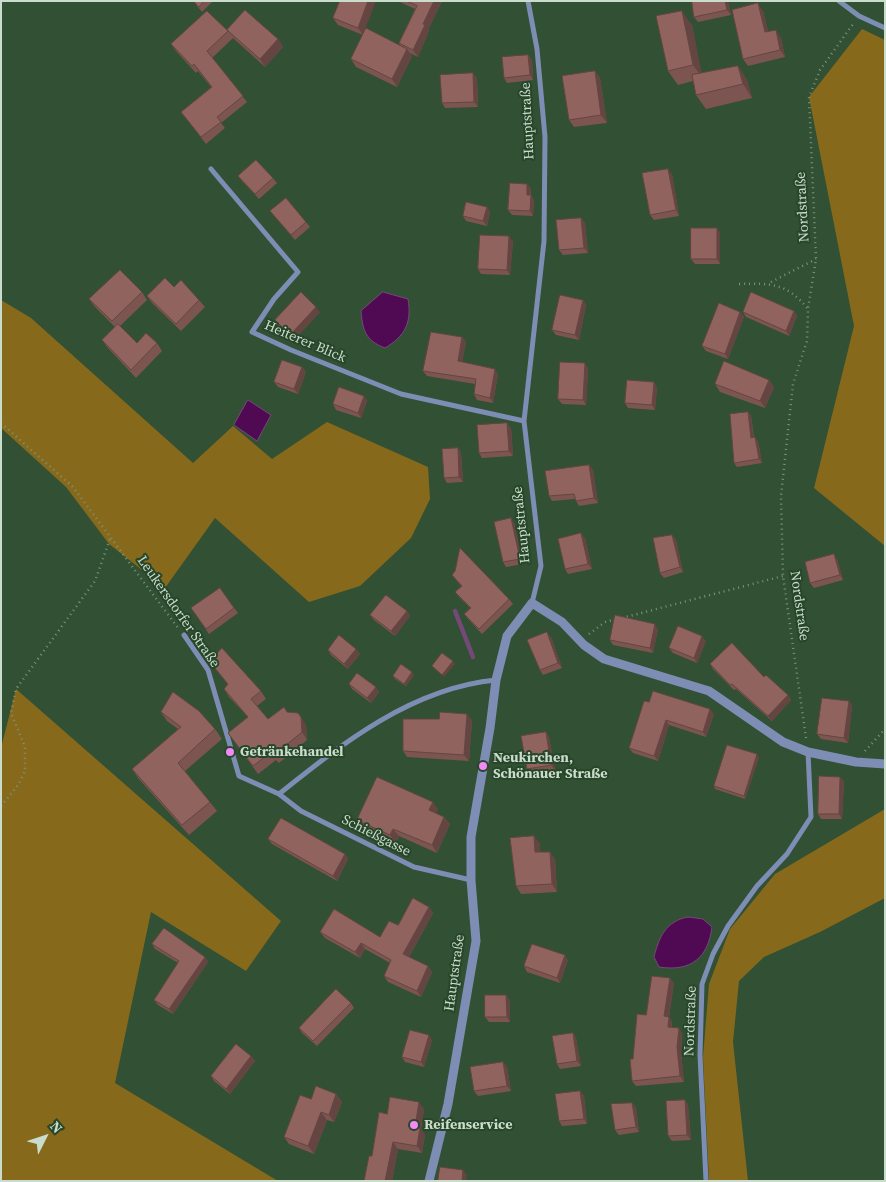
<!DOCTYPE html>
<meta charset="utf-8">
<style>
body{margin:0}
#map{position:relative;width:886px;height:1182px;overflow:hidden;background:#315034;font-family:"Source Serif 4",serif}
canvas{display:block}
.frame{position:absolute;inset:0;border:2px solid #cadccb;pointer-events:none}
.north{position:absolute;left:20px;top:1112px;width:50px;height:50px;-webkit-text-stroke:4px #27462a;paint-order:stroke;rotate:49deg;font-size:14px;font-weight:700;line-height:20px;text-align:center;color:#cadccb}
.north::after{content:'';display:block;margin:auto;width:18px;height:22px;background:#cadccb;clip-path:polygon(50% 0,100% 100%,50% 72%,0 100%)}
</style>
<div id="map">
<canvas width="886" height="1182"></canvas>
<div class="frame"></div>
<div class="north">N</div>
</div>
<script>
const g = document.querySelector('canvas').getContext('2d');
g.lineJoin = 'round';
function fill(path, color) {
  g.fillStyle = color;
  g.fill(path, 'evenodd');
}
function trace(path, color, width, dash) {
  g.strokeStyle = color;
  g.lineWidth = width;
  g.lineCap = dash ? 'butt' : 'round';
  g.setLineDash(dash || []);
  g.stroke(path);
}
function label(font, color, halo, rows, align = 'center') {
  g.font = font + ' "Source Serif 4",serif';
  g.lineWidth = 4;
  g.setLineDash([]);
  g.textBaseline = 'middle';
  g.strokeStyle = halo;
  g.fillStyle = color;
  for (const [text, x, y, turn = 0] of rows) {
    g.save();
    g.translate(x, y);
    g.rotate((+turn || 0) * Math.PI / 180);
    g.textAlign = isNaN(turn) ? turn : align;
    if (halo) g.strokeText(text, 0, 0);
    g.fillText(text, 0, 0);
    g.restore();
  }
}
const green = new Path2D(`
 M862,29L885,40V546L814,488L854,326L809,97Z
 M1,300L31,318L193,463L233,426L272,459L327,422L428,467L430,499L411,538L360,586L309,602L215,518L165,588L109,544L66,487L1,428Z
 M16,689L281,921L246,971L151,912L115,1083L278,1181H1V748Z
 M885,809V898L820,932L764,957L739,981L733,1042L748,1181H709L703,1057L709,984L730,929L775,874Z`);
const water = new Path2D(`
 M383,292L408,299C412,323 405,336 385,348C365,340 363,331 361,311Z
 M248,400L271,415L257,441L234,425Z
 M688,917L703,919L712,927C708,958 691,972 659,967L654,957C659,937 666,921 688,917Z`);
const stream = new Path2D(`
 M455,611L473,657`);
const path = new Path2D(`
 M771,282L816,259
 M739,284C771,283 787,283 808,309
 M1,423L73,487L178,628
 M622,618L783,576
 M589,634L605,622L617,619
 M806,738L783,576L781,496L793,384L807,341L808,309L816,259L809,97L820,70L853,24
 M865,751L885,729
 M1,806L19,784L25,771V747L11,713L16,689L95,581L111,536`);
const minor = new Path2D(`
 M528,1L537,49L545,137L544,241L524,421L541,566L532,603
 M839,1L859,16L885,28
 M211,169L298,272L274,299L252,332L291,350L401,394L524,421
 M184,635L208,670L239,776L279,794L301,811L414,867L471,880
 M279,794C343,743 412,688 496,680
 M706,1181L700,1055L702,984L713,954L728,926L757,886L787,854L811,817L808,752`);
const tertiary = new Path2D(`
 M429,1181L448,1104L476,941L471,880V837L490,728L496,680L507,636L532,603L562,622L584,645L604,659L709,691L783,742L808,752L856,762L885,764`);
const wall = new Path2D(`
 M193,1H213L202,12Z
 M340,1L364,32L400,45L399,43L415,9L398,1H442L428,30L429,31L418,57L410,53L412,56L397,87L356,67L351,59L363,35L338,25L333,18Z
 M692,1H728L731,15L698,22L694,17Z
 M763,11L768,31L781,38L785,57L748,66L743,59Z
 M692,25L701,73L738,66L747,80L752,98L706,109L696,95L693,81L678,85L668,71Z
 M228,31L278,39L283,47L265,67L233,38L212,58L247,102L221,123L225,128L206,144L181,112L211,87L198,71L196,73L176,51L171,44Z
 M528,55L532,60L533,80L507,83L504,78Z
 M595,71L600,78L607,123L574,127L569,120Z
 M477,78L478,107L445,108L442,103Z
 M672,174L679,216L654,220L650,215Z
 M238,176L273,178L277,183L259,199L242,181Z
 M527,184L531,189V195L534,200L533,216L512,215L508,210Z
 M487,207L490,212L487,226L466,221L463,216Z
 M270,211L306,222L310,227L295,240Z
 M581,218L585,223L588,253L563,255L559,250Z
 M720,233V264H695L691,259Z
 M513,241L510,275L481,274L478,269Z
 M174,287L199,300L205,307L181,331L152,303L147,296Z
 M142,292L147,300L120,326L137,343H157L162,351L136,378L107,347L102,340L115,327L95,307L89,299Z
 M583,300L586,305L579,340L556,335L552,330Z
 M794,311L797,316L789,336L746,317L743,312Z
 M320,312L294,340L278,325L275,320Z
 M740,312L744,317L728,359L706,351L702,346Z
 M462,337L466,342L462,362L498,374L493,403L477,400L474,394L475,384L427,376L423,371Z
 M302,367L306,372L298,394L278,387L274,382Z
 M588,368L586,405L562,404L558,399Z
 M769,380L774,387L765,408L720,392L715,384Z
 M657,387L655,410L628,408L625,403Z
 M364,396L367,401L361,418L336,410L333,404Z
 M748,412L751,416L754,437L758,441L762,463L737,467L734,463Z
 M511,428L513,456L482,458L479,453Z
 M458,448L461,453L463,482L447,483L444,478Z
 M589,465L593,470L598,503L579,506L576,501L575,499L552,501L549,496Z
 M514,523L523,564L506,567L503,562Z
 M672,535L676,540L683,572L664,578L660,573Z
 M585,538L592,569L568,574L565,569Z
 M837,559L843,580L814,588L810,583Z
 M452,575L509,599L513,604L482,634L468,619L464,614L470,608L459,597L455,592L461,586Z
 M220,588L238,613L209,634L191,608Z
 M407,611L410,616L395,636L374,620L370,615Z
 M658,629L653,653L613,645L610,640Z
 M551,637L562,668L543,675L540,670Z
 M706,641L697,663L673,653L669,648Z
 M356,649L360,654L348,669L331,655L328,650Z
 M210,662L261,691L266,699L257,706L268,719L287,712L306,725L307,740L279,763L276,760L258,774L228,733L248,717L229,697L224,689L228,685Z
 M710,664L764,677L788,695L791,700L772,721L736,689L734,690L713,669Z
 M414,675L406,686L395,679L393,676Z
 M349,684L379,692L371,703L352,689Z
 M849,701L852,706L848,743L821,739L817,734Z
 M649,702L714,714L706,737L669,725L658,761L633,753L629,748Z
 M161,712L215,729L222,739L185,771L210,802L217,811L189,835L138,778L132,769L178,729L167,721Z
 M472,720L469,761L407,757L403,751Z
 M546,732L549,737L555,770L530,774L527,769Z
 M759,757L745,799L715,789L714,786Z
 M840,777L844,782L842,819H821L818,814Z
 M438,809L436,813L444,817L450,824L437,853L399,836L396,843L362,828L357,820Z
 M268,839L345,854L348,859L337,881L272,844Z
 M540,843V852L555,859L557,892L521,894L516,886Z
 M429,907L433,913L409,957L428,966L432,972L421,997L388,982L384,976L390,963L365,949L360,958L325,938L320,932L380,937L398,925Z
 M152,944L205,957L208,962L173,1014L158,1005L154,1000L178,963L155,949Z
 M568,960L560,983L527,972L524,966Z
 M674,983L669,1017L672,1022V1027L682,1033L681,1052L684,1082L636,1086L632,1081L633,1059L646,1015Z
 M510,1000V1022H489L485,1017Z
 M351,1003L354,1008L317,1046L302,1033L299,1028Z
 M573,1033L576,1038L581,1066L560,1069L557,1064Z
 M432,1040L424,1067L405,1062L402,1057Z
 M251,1056L255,1061L230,1094L214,1081L211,1076Z
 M503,1062L507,1067L511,1091L478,1096L474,1091Z
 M580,1091L584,1096L587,1124L562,1126L559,1121Z
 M336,1094L342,1102L334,1122L327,1120L314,1154L289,1144L284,1137L311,1099Z
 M685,1100L688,1105L691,1140L672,1141L668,1136Z
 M632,1103L636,1108L639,1132L619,1135L615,1130Z
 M424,1109L421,1129L425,1135L422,1153L398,1149L392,1181L372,1156L387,1114Z`);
const shadedWall = new Path2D(`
 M368,1H376L363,35L358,28Z
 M434,1H442L428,30L429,31L418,57L413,50L423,24Z
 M725,1H728L731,15L727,10Z
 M758,3L763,11L770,39L765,32Z
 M682,11L692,25L703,79L693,65Z
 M776,30L781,38L785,57L780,50Z
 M278,39L283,47L265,67L260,59Z
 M407,49L412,56L397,87L392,79Z
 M528,55L532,60L533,80L530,75Z
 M738,66L747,80L752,98L743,84Z
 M595,71L600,78L607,123L601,115Z
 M473,73L477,78L478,107L474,102Z
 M668,169L672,174L679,216L676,210Z
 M527,184L531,189L530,200L527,195Z
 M531,195L534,200L533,216L530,211Z
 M487,207L490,212L487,226L483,221Z
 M581,218L585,223L588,253L584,248Z
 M717,228L720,233V264L717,259Z
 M509,236L513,241L510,275L507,270Z
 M583,300L586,305L579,340L575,335Z
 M316,307L320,312L294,340L290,335Z
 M794,311L797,316L789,336L786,331Z
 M740,312L744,317L728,359L725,354Z
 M462,337L466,342L461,366L458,361Z
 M585,363L588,368L586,405L583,400Z
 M302,367L306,372L298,394L294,389Z
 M495,369L498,374L493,403L490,398Z
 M769,380L774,387L765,408L760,401Z
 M654,382L657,387L655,410L652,405Z
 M364,396L367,401L361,418L358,413Z
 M748,412L751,416L754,442L751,438Z
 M507,423L511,428L513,456L509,451Z
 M755,437L758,441L762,463L759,459Z
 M458,448L461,453L463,482L459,477Z
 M589,465L593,470L598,503L594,498Z
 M511,518L514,523L523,564L520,559Z
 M581,533L585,538L592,569L588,564Z
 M672,535L676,540L683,572L680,567Z
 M834,554L837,559L843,580L840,575Z
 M407,611L410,616L395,636L391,631Z
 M655,624L658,629L653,653L650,648Z
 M547,632L551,637L562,668L558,663Z
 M702,636L706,641L697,663L694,658Z
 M356,649L360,654L348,669L344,664Z
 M453,661L455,664L444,677L442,675Z
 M412,672L414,675L406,686L404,684Z
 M376,687L379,692L371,703L367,698Z
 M788,695L791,700L772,721L768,716Z
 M849,701L852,706L848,743L844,738Z
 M710,709L714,714L706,737L703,732Z
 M467,714L472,720L469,761L464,755Z
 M301,717L306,725L307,740L302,732Z
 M666,720L669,725L658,761L654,756Z
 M546,732L549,737L555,770L551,765Z
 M757,754L759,757L745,799L744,796Z
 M840,777L844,782L842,819L839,814Z
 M433,802L438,809L434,817L429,810Z
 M444,817L450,824L437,853L432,845Z
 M393,829L399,836L396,843L390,835Z
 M534,836L540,843L541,860L535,852Z
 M550,852L555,859L557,892L552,884Z
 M345,854L348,859L337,881L333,876Z
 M429,907L433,913L407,960L403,954Z
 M361,943L365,949L360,958L355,952Z
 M565,955L568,960L560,983L557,978Z
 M205,957L208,962L173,1014L169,1009Z
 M428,966L432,972L421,997L417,991Z
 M670,978L674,983L669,1017L672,1022L671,1032L668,1027L664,1016Z
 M506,995L510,1000V1022L507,1017Z
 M679,1028L682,1033L681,1052L684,1082L680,1076L677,1047Z
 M573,1033L576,1038L581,1066L577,1061Z
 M429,1035L432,1040L424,1067L421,1062Z
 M251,1056L255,1061L230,1094L226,1089Z
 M503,1062L507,1067L511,1091L507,1086Z
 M580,1091L584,1096L587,1124L584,1119Z
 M336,1094L342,1102L334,1122L329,1115Z
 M685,1100L688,1105L691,1140L687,1135Z
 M419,1102L424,1109L421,1129L425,1135L422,1153L417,1146L415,1127Z
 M632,1103L636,1108L639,1132L636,1127Z
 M321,1112L327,1120L314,1154L308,1146Z
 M393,1142L398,1149L392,1181H385Z
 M463,1170L467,1175L466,1181H462Z`);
const building = new Path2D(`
 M194,1H204L199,7Z
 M340,1H368L358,28L333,18Z
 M407,1H434L423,24L425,25L413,50L399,43L417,6Z
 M692,1H725L727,10L694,17Z
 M758,3L765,32L776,30L780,50L743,59L732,10Z
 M245,10L278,39L260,59L227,30Z
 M207,11L228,31L207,51L243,96L217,117L221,122L201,137L181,112L212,87L194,64L192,66L171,44Z
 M682,11L693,65L668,71L656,16Z
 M366,28L407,49L392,79L351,59Z
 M528,55L530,75L504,78L502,57Z
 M738,66L743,84L696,95L692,75Z
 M595,71L601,115L569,120L562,76Z
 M473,73L474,102L442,103L440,75Z
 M256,160L273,178L255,194L238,176Z
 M668,169L676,210L650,215L642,173Z
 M510,183L527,184V195H531L530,211L508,210Z
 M286,198L306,222L291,235L270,211Z
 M466,202L487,207L483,221L463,216Z
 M581,218L584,248L559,250L556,220Z
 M691,228H717V259H691Z
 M480,235L509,236L507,270L478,269Z
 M120,270L142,292L112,321L89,299Z
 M165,278L174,287L181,280L199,300L176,324L147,296Z
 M301,292L316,307L290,335L275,320Z
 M751,292L794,311L786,331L743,312Z
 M560,295L583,300L575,335L552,330Z
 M719,303L740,312L725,354L702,346Z
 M118,324L137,343L146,333L157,343L131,370L102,340Z
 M431,332L462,337L458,361L495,369L490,398L474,394L476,379L423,371Z
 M282,360L302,367L294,389L274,382Z
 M724,361L769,380L760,401L715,384Z
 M560,362L585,363L583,400L558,399Z
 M627,380L654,382L652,405L625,403Z
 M339,387L364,396L358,413L333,404Z
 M748,412L751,438L755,437L759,459L734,463L730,414Z
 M507,423L509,451L479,453L477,425Z
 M458,448L459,477L444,478L442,449Z
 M589,465L594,498L576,501L574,494L549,496L545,471Z
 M511,518L520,559L503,562L494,522Z
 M581,533L588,564L565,569L558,539Z
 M672,535L680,567L660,573L653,538Z
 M460,548L509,599L479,629L464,614L471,608L455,592L462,586L452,575L455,571Z
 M834,554L840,575L810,583L805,562Z
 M220,588L234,608L206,629L191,608Z
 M386,595L407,611L391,631L370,615Z
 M615,615L655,624L650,648L610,640Z
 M678,626L702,636L694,658L669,648Z
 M547,632L558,663L540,670L527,640Z
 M339,635L356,649L344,664L328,650Z
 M732,643L764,677L766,675L788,695L768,716L732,684L730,685L710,664Z
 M222,648L261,691L251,699L268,719L284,707L287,712L298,713L301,717L302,732L273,756L271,752L253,766L228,733L248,717L224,689L228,684L210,662Z
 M442,653L453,661L442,675L432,666Z
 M401,664L412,672L404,684L393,676Z
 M357,673L376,687L367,698L349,684Z
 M653,691L710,709L703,732L666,720L654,756L629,748L644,701L649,702Z
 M173,692L199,711L215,729L178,763L210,802L182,825L132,769L181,727L161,712Z
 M822,698L849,701L844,738L817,734Z
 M440,712L467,714L464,755L403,751V719H439Z
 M546,732L551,765L527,769L521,736Z
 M727,745L757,754L744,796L714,786Z
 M819,776L840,777L839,814H818Z
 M377,777L433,802L429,810L444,817L432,845L393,829L390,835L357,820Z
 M281,818L345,854L333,876L268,839Z
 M534,836L535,852H550L552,884L516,886L510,838Z
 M413,898L429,907L403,954L428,966L417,991L384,976L391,960L361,943L355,952L320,932L334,909L380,937L389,921L398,925Z
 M164,928L205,957L169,1009L154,1000L179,961L152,944Z
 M532,944L565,955L557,978L524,966Z
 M652,976L670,978L664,1016L669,1017L668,1027L679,1028L677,1047L680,1076L632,1081L630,1059H633L637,1014L646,1015Z
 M336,989L351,1003L313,1041L299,1028Z
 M485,995H506L507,1017H485Z
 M410,1030L429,1035L421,1062L402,1057Z
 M573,1033L577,1061L557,1064L552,1036Z
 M236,1044L251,1056L226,1089L211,1076Z
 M503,1062L507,1086L474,1091L470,1067Z
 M316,1086L336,1094L329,1115L321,1112L308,1146L284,1137L300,1095L311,1099Z
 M580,1091L584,1119L559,1121L555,1094Z
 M390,1097L419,1102L415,1127L420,1128L417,1146L393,1142L385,1181H364L369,1156H372L379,1112L387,1114Z
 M685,1100L687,1135L668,1136L666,1101Z
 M632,1103L636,1127L615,1130L611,1104Z
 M440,1167L463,1170L462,1181H438Z`);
const markers = [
 [230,752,5,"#f18af4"],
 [483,766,5,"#f18af4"],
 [414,1125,5,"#f18af4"]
];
const streetNames = [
 ["Hauptstraße",528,121,-93],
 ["Nordstraße",803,207,-93],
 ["Heiterer Blick",305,342,23],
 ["Hauptstraße",522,525,-96],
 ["Nordstraße",799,606,82],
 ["Leukersdorfer Straße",178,612,55],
 ["Schießgasse",376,836,27],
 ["Hauptstraße",455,973,-82],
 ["Nordstraße",691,1021,-88]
];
const poiNames = [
 ["Getränkehandel",240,752],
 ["Neukirchen,",493,758],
 ["Schönauer Straße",493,774],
 ["Reifenservice",424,1125]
];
fill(green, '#87691c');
fill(water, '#500a53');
trace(water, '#754977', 1);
trace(stream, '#754977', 4.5);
trace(path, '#7c957e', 2.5, [1, 4]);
trace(minor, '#7d8db3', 5);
trace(tertiary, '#7d8db3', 9);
fill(wall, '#7c5551');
fill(shadedWall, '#654542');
fill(building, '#90635e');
trace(building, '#654542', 1);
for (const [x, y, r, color] of markers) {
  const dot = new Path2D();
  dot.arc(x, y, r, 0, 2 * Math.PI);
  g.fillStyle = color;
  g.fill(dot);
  trace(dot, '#27462a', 2);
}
label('14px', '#cadccb', '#27462a', streetNames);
label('bold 14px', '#cadccb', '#27462a', poiNames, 'left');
</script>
